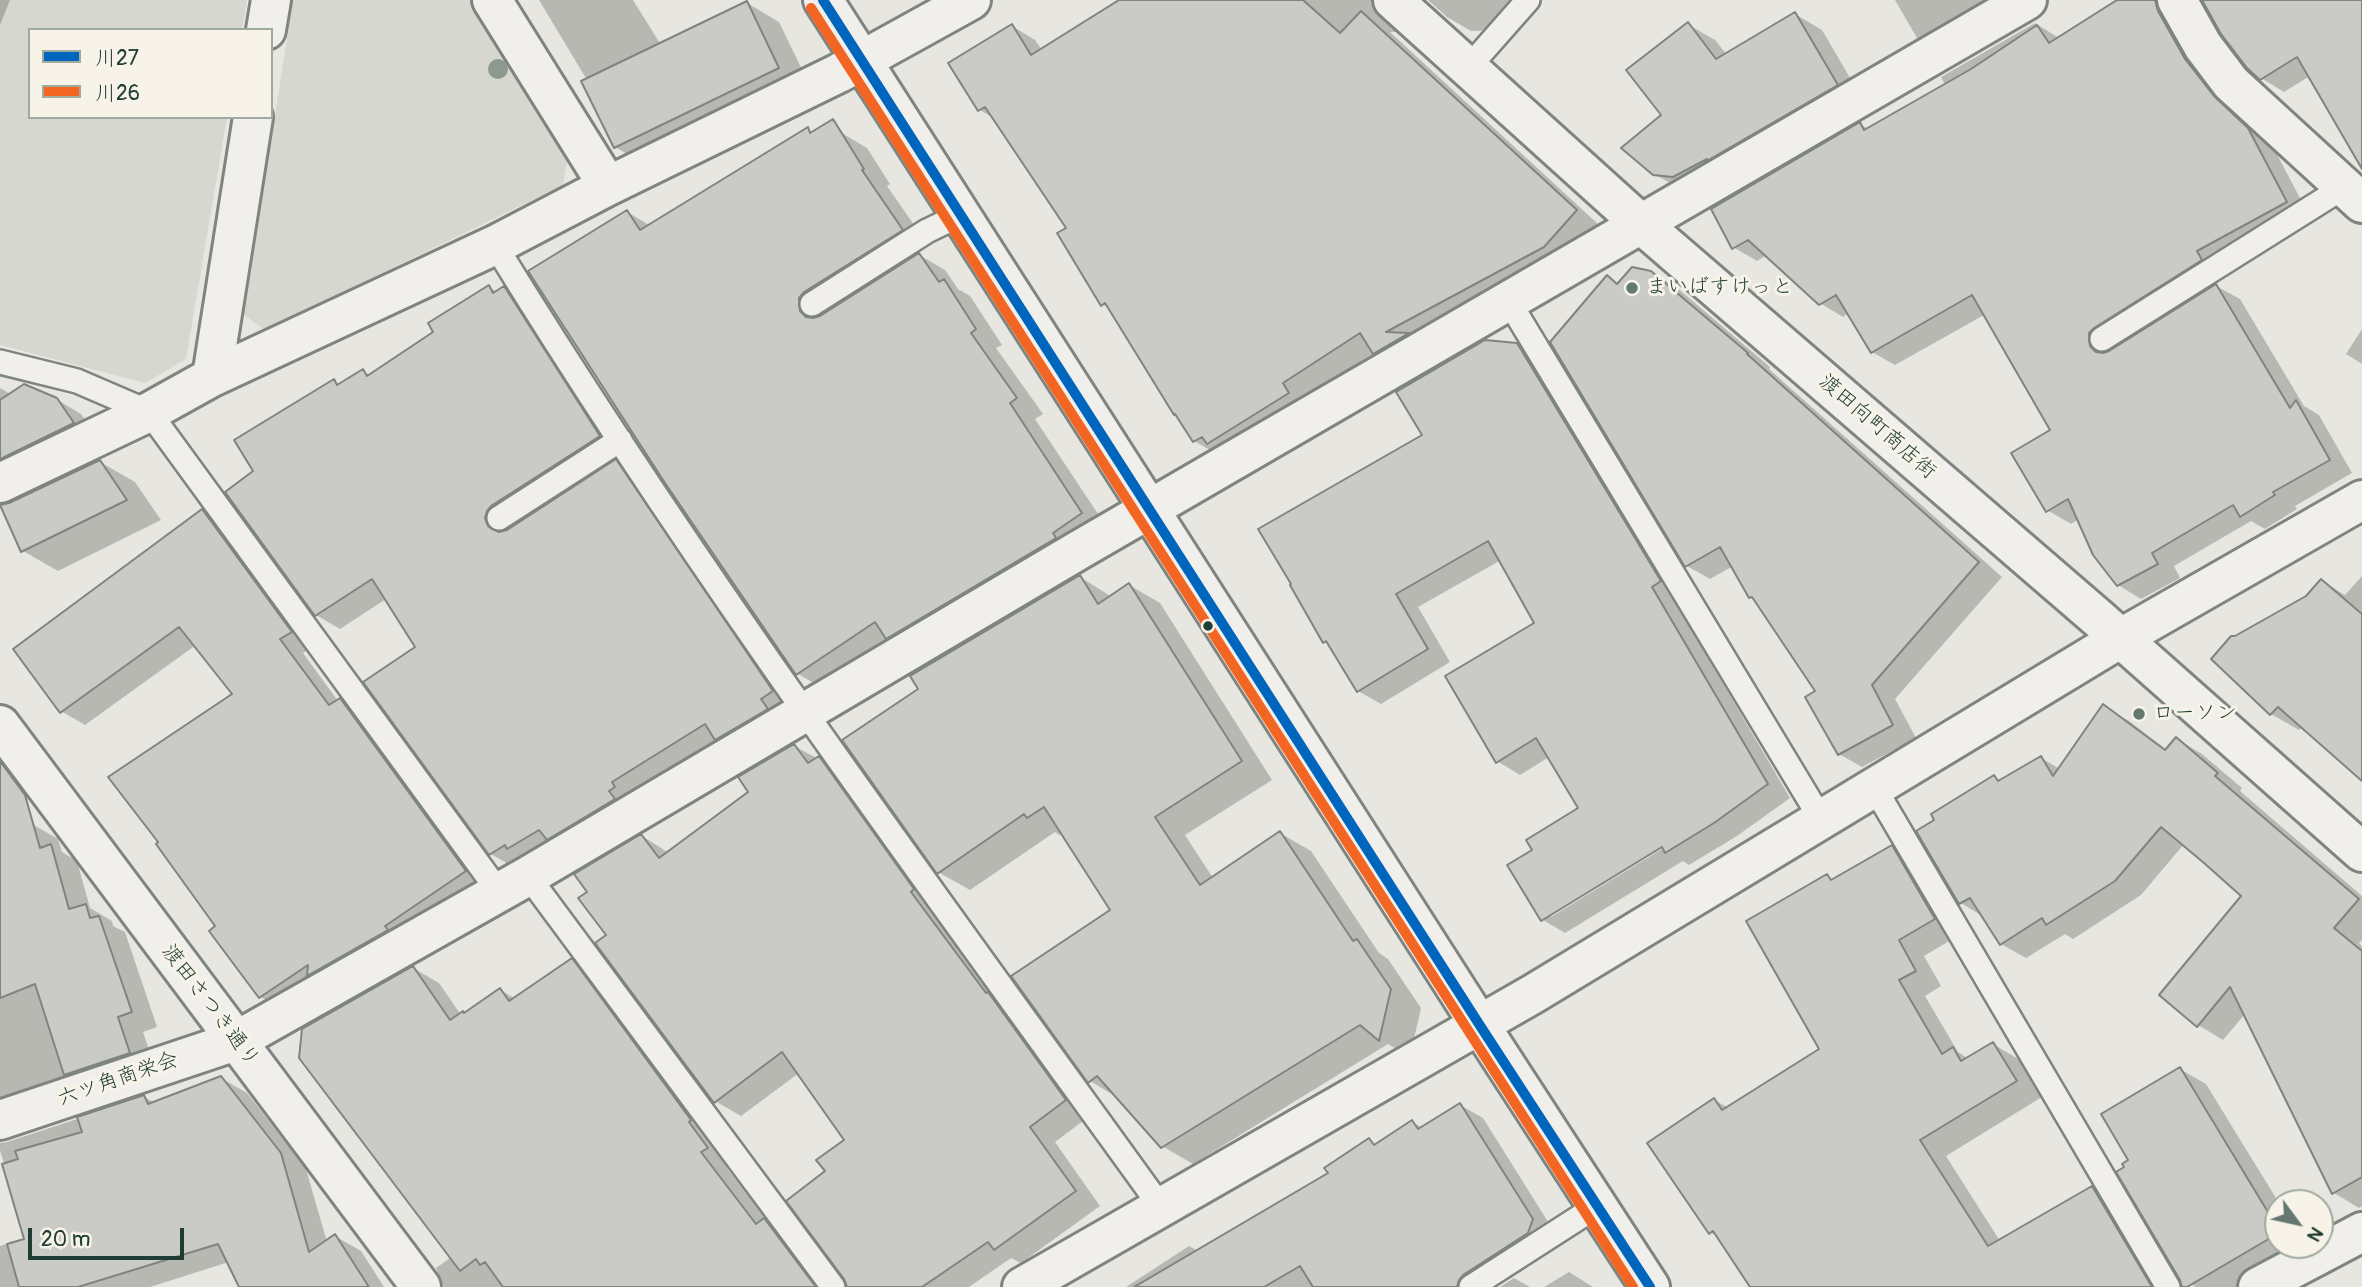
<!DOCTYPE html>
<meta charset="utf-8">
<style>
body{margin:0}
#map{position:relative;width:2362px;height:1287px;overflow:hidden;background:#e7e6e0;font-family:Pangolin,"Klee One",sans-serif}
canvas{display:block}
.legend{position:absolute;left:28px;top:28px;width:245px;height:91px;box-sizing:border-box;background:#f7f3e8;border:2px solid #a1aaa0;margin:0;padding:9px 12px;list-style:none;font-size:21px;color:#1f3d34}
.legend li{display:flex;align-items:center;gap:14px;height:35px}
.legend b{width:35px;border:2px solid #a1aaa0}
.north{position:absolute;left:2264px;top:1189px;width:70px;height:70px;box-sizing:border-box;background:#f7f3e8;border:2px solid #a1aaa0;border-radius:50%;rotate:123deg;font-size:19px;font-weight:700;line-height:28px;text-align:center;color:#1f3d34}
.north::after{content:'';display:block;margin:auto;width:24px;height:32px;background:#657870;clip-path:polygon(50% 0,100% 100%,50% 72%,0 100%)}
.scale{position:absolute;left:28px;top:1228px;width:156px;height:32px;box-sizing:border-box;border:4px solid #1f3d34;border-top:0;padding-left:9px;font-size:21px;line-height:24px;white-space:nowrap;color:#1f3d34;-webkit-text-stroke:5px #f7f3e8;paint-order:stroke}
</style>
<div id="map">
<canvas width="2362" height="1287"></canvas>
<ul class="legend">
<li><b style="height:9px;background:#0065bd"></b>川27</li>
<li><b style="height:9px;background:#f26522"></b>川26</li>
</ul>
<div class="north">N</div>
<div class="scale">20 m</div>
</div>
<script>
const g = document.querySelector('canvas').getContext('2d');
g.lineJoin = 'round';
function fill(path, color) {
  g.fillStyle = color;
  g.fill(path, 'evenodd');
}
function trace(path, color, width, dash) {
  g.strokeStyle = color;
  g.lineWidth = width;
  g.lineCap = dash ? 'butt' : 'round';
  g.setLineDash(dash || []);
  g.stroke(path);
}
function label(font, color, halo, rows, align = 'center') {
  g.font = font + ' Pangolin,"Klee One",sans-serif';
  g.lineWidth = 6;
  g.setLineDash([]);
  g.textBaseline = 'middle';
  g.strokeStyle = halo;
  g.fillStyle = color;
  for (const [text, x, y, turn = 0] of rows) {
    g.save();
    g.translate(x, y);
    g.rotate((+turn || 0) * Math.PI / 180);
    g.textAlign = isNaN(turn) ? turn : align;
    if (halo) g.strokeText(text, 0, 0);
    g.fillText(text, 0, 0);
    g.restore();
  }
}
const green = new Path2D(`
 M0,0H247L242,30H30V117H227L186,359L145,383L0,345Z
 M293,0H470L568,155L563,185L265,330L244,315Z`);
const shadow = new Path2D(`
 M0,0H10L0,25Z
 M539,0H633L661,45L747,3L779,22L810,86L648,166L615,147L587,80Z
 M1122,0H1400L1403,32H1390L1599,225L1568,260L1398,366L1374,353L1217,454L1194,441L1179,416L1175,414L1110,309L1102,304L1068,228L995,119L980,110L1012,26L1035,40L1042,50Z
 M1428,0H1541L1514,30L1471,31L1447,17Z
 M1895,0H2040L1947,55L1917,38Z
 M2120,0H2183L2271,143L2309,215L2117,340L2112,347V351L2216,286L2240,299L2304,406L2319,415L2352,473L2295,506L2297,509L2265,529L2251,521L2174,566L2180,578L2141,599L2118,585L2079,519L2071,524L2047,510L2052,431L1984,315L1895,365L1872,352L1849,313L1843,317L1820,303L1767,255L1757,261L1733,247L1860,124L1868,129L1945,85L1941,77L2035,23L2059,38Z
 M2204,0H2362V163L2310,76L2284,92L2261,78Z
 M1795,14L1822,30L1863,100L1681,189L1654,174L1689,25L1715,40L1727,55Z
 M840,132L867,148L890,184L887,186L928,245L916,253L945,270L958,289L970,296L1002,345L996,348L1043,414L1035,419L1108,529L824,689L798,674L627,212L651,226ZM798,286L835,308L832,310L796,289Z
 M1651,272L1675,286L1770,367L1769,369L2002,577L1895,699L1916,738L1862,767L1839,754L1818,692L1756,600L1750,597L1733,566L1710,579L1687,566L1608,277L1619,284Z
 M489,287L497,292L504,288L528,302L623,450L516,519L509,530L616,462L640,475L796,705L515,868L491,854L418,647L386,599L340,629L316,615L255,471L334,381L340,385L363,371L371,376L436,333Z
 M2362,329V364L2346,354Z
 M1517,344L1540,358L1683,595L1674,600L1790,798L1737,836L1689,865L1683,861L1565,933L1543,920L1534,851L1580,808L1549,757L1520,775L1497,761L1536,624L1501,560L1418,607L1450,662L1381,704L1358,691L1331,646L1324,642L1424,436ZM1668,841L1670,844L1551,917V913Z
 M0,388L12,395L56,399L81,414L98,438L0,481Z
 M100,462L135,482L161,520L58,571L23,551L1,506L10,504Z
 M202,511L226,524L314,646L303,653L338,701L340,700L364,714L489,885L284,1011L261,997L218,927L234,694L196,645L85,725L61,711Z
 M2362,576V779L2303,726L2299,730L2271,714L2213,659L2308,597L2322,581L2345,595Z
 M1080,577L1112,597L1129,585L1160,603L1272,780L1185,835L1213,878L1280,833L1311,851L1379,953L1388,959L1421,1008L1410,1057L1388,1044L1193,1164L1162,1146L1120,1099L1090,1081L1113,910L1063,833L1059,835L1055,832L970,890L938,872Z
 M2104,707L2129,721L2167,750L2177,739L2202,754L2242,788L2240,791L2362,896V940L2359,943L2362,946V1206L2359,1208L2334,1193L2245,1014L2223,1040L2198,1025L2244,896L2184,844L2141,895L2073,939L2065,934L2026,958L2001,944L1984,917L1961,903L1994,777L2002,781L2041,758L2060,769Z
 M794,746L845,773L1091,1115L1055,1142L1100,1206L1021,1263L1011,1258L969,1287H847L827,1172L846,1140L799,1073L741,1116L715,1101L608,935L590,892L642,836L669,853L750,793Z
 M0,776L32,824L58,839L62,852L77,861L90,908L112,921L113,926L125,932L157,1027L143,1032L155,1068L0,1111Z
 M1892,847L1919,862L1961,934L1924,956L1941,986L1925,996L1958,1052L1969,1059L1993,1044L2020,1060L2042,1097L1946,1156L2000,1241L2092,1188L2119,1203L2168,1287H1752L1721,1239L1710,1232L1714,1100L1729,1108L1821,1049L1827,876L1834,880Z
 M572,960L598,975L732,1163L726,1167L767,1221L790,1235L829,1287H444L436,1268L450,1258L413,968L439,983L461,1015L465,1014L500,990L516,999Z
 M2180,1069L2206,1084L2279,1203L2278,1245H2300L2302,1250L2238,1287H2196L2181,1279L2126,1168Z
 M221,1078L247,1093L306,1169L327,1242L335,1236L361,1251L384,1287H240L229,1262L150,1287H0V1246L25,1238L0,1150V1143L7,1142L144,1097L155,1103Z
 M1460,1105L1483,1118L1555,1233L1487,1287H1126L1189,1246L1198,1251L1330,1173L1369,1140L1377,1145L1412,1122L1423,1128Z
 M1569,1272L1593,1287H1544Z
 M1514,1278L1530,1287H1500Z`);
const building = new Path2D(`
 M1119,0H1303L1340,33L1361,11L1577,210L1544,247L1386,332L1409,333L1373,354L1360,333L1283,383L1289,393L1207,444L1202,437L1193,442L1175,414L1174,415L1105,303L1101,306L1057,233L1066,228L985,107L978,111L948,63L1012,24L1031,55Z
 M2117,0H2155L2158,11L2185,59L2214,96L2248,128L2287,202L2197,251L2202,260L2094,328L2089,333L2090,346L2096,352L2103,353L2109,351L2216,284L2290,408L2296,400L2330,460L2273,492L2275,495L2240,517L2233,505L2152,553L2158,564L2117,586L2093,555L2068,499L2046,512L2011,453L2050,430L1972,295L1871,353L1836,295L1819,305L1748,240L1732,249L1711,209L1860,122L1864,130L1971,69L2037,25L2049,43Z
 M2202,0H2362V169L2297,57L2260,80L2247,68L2221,34Z
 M747,1L779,68L614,148L581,81Z
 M1795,12L1838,85L1705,162L1707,159L1673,177L1653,175L1621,148L1661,115L1626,70L1688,22L1716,59Z
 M833,119L864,169L862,170L903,230L804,292L799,298L800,311L806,317L813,318L820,316L919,253L939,282L944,279L976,329L971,333L1017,398L1010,403L1082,513L1053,533L1056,538L886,639L875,622L796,675L665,483L528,271L627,210L640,230L808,127L810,133Z
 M1632,267L1651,271L1748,353L1747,354L1979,562L1872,685L1893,725L1838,755L1805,697L1815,691L1752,597L1749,598L1720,547L1685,567L1550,342L1607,275L1617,284Z
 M489,285L493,293L504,286L600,436L491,506L487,511L485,518L488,526L499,532L507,530L616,459L773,691L761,699L768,709L715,740L705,724L612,782L615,787L609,791L615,799L547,840L539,830L507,849L505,845L489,855L363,682L415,647L372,579L315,616L225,492L253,471L234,440L334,379L337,385L363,369L367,376L433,332L428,323Z
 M1485,340L1517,343L1661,581L1652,587L1768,784L1714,823L1665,853L1662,847L1541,921L1507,865L1532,850L1526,840L1578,808L1536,738L1496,763L1445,676L1534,623L1488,541L1396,594L1428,649L1357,692L1326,641L1323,643L1290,585L1291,584L1258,529L1422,435L1396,392Z
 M24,384L57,398L74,423L0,459V400Z
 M100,460L127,500L21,552L0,505L9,503Z
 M202,509L292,632L280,639L329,705L340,698L466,871L385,926L388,930L307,976L308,965L259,998L209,931L215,926L156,844L158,842L108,777L232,694L179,627L60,713L13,649Z
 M1080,575L1098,604L1129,583L1242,761L1155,817L1200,885L1280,831L1353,941L1357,939L1391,989L1379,1041L1360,1025L1161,1148L1097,1076L1088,1083L1011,976L1110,910L1044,807L1027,818L1024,814L937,874L842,740L918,689L910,676Z
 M2321,579L2362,614V781L2278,707L2270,715L2211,659L2231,636H2235L2306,596Z
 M2103,704L2165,750L2176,737L2218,773L2215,776L2359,899L2334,928L2362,951V1177L2332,1194L2230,987L2197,1027L2159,995L2241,896L2204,863L2161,827L2115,881L2046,925L2042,918L2000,945L1970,898L1959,904L1916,831L1934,820L1931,814L1994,775L1998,781L2041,756L2053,776Z
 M794,744L808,763L819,756L914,889L911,892L986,993L988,992L1066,1100L1030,1127L1076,1191L994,1250L988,1242L922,1287H847L844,1279L786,1201L825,1171L816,1160L844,1140L782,1052L714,1103L595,943L606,935L578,898L587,892L574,874L641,834L659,858L748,792L738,777Z
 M0,761L25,795L40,848L51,844L69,909L86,904L90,918L99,916L132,1012L118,1017L130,1053L64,1075L35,984L0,998Z
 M1892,845L1935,919L1899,940L1916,971L1899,980L1942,1054L1953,1047L1961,1061L1993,1042L2017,1081L1920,1140L1988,1246L2092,1186L2152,1287H1750L1713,1231L1709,1234L1647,1143L1714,1098L1722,1110L1819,1049L1746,921L1827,874L1831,880Z
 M572,958L691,1120L689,1122L708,1148L701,1152L756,1224L764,1218L816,1287H503L485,1262L480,1265L476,1259L460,1271L299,1058L302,1029L413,966L450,1020L463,1011L464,1013L500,988L509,1001Z
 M2180,1067L2277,1227L2274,1229L2277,1234L2187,1287H2182L2180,1280L2116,1172L2124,1167L2122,1164L2128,1160L2101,1114Z
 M221,1076L281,1153L309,1252L335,1234L369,1287H239L218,1244L78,1287H19L7,1244L24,1239L2,1164L18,1159L15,1151L82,1132L77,1117L144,1095L148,1104Z
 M1460,1103L1533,1219L1528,1233L1463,1275L1459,1280L1457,1287H1313L1300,1266L1264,1287H1134L1328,1173L1324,1168L1369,1138L1374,1145L1412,1120L1418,1129Z`);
const service = new Path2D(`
 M1468,68L1528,0
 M495,245C699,577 933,891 1161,1207
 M1508,300L1821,819
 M812,304L927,231L960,215
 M2102,339L2344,187
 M0,362L77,381L149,412L499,892
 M499,518L620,440
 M1874,787L2168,1287
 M528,876L833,1287
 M1471,1287L1597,1206`);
const minor = new Path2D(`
 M492,0L608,186
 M1393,0L1640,223L2099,619L2362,852
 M2177,0L2203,46L2231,83L2362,203
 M266,30L271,0
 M212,377L253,117
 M0,483L149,412L212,377L495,245L608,186L839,73L971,0
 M0,1120L236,1041L528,876L1079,550L2027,0
 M2258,1287L2362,1232`);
const tertiary = new Path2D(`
 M823,0L1479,1024L1650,1287
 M0,725L421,1287
 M1022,1287L1533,994L2121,638L2362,500`);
const bus1 = new Path2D(`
 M823,0L1479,1024L1650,1287`);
const bus2 = new Path2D(`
 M811,8L1633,1287`);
const trees = [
 [498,69]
];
const markers = [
 [1632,288,7,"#657870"],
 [1208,626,6,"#1f3d34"],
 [2139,714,7,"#657870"]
];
const poiNames = [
 ["まいばすけっと",1646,288],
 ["ローソン",2153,714]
];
const streetNames = [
 ["渡田向町商店街",1877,427,41],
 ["渡田さつき通り",210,1006,53],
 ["六ツ角商栄会",118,1080,-19]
];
fill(green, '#d6d8cf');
fill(shadow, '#0003');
fill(building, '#cacbc6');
trace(building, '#7e847f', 2);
trace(service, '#7e847f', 28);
trace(minor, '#7e847f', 44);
trace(tertiary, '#7e847f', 44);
trace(service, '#f0efeb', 23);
trace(minor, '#f0efeb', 38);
trace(tertiary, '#f0efeb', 38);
trace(bus1, '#0065bd', 10);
trace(bus2, '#f26522', 10);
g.fillStyle = '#8c9991';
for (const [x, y] of trees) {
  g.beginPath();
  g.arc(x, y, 10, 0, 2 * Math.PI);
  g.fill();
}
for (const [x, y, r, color] of markers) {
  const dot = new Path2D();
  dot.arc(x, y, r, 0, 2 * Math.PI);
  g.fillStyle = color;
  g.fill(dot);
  trace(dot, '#f7f3e8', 2.5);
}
label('21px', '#1f3d34', '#f7f3e8', poiNames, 'left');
label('21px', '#1f3d34', '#f7f3e8', streetNames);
</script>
